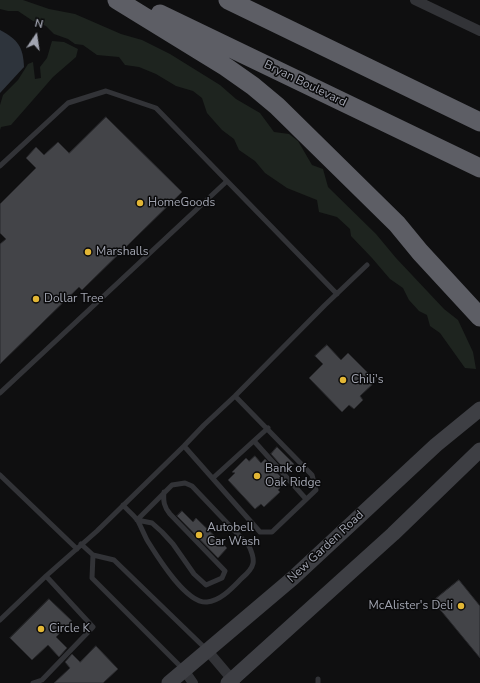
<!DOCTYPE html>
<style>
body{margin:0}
#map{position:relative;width:480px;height:683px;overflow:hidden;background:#0f0f10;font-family:"Nunito Sans",sans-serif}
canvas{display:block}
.north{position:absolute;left:16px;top:16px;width:40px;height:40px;-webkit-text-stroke:3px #0a0a0b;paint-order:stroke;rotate:13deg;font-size:11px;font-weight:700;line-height:16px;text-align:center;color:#a1a4b0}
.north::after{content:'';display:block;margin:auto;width:14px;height:18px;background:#a1a4b0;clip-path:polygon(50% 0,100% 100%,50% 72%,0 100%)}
</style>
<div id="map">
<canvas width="480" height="683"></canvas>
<div class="north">N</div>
</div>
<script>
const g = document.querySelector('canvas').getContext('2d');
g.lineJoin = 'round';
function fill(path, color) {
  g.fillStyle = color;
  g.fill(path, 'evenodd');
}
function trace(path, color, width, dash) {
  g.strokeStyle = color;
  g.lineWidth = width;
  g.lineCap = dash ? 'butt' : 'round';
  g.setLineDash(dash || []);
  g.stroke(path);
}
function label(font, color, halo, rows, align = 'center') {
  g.font = font + ' "Nunito Sans",sans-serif';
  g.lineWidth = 3;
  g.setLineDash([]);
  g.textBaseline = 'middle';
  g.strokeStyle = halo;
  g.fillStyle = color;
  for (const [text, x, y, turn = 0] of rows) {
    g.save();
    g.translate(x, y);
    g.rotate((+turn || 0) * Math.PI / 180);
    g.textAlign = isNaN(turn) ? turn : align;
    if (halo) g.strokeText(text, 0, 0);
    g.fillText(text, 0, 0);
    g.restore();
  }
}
const green = new Path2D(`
 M0,0H23L49,9L75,14L121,34L142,40L170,54L220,85L236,99L260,113L274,132L289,134L298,141L312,165L323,169L328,187L376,234L396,258L444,309L458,320L473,352L476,369L465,368L440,333L430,326L427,315L419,311L409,300L403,288L390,279L372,258L351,236L350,229L337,217L319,212L317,200L287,188L265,173L255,161L239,150L234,139L222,130L207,113L202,98L193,91L176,86L156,74L139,67L125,65L119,57L97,55L83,45L75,44L68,39L54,34L46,26L33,21L18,11H8L0,9Z
 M52,41L64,42L78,49L76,57L53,77L11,125L1,127L0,130V105L3,95L18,80L28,64L33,62L35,79L41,78L40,67L47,58Z`);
const water = new Path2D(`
 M0,30C18,40 23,46 24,67L0,93Z`);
const building = new Path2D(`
 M106,117L182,192L82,290L79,287L0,364V244L6,239L0,233V204L36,168L26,158L36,147L44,155L58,142L69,153Z
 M327,345L341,360L348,353L376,381L360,396L363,400L354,409L349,405L342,412L309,378L323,364L315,356Z
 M277,447L294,464L286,471L271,454Z
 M255,456L261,463L265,459L281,477L279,478L284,484L278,490L280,492L264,507L261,504L255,509L228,480L235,473L232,472L246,458L249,461Z
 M182,511L193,522L196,518L227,548L218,558L177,516Z
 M459,580L480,606V658L433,601Z
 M49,599L72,621L56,637L67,648L59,657L48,645L32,660L10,638Z
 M96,646L118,669L103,683H54L70,668L65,662L72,654L80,662Z`);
const lane = new Path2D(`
 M0,166L68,103L106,91L156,108L337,294
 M0,393L227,181
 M254,441L306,499
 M184,446L260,532H272L316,490L312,475L235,396
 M0,475L77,549
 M213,478L268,428
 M123,505C127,510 134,515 138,521C141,527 144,534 147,540C157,556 186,604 207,602C221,601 233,587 242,578C255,567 256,561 249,546L192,486L185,483L172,485L137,520
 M137,520L152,523L162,532L173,544L194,574L206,585L222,578L225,571L170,514C164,507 163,501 164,492
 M81,544L93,555L114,560L207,650
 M93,555L92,578L183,669
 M0,620L46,576L97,531L184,446L204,425L235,396L325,305L367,265
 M318,679V683
 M33,683L42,680L93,627L46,576`);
const street = new Path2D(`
 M415,0L480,31
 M207,650L235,683
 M184,670L193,683`);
const secondary = new Path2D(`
 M169,683L293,578L436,445L480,409
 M228,683L393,534L480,450`);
const highway = new Path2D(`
 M117,0L226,67L253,86L277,106L397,224L420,252L480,317
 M228,0L480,122
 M160,14L480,168`);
const markers = [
 [140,203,4,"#e2b635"],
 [88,252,4,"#e2b635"],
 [36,299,4,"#e2b635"],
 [343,380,4,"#e2b635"],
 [257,476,4,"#e2b635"],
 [199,535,4,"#e2b635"],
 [461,606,4,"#e2b635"],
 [41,629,4,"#e2b635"]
];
const streetNames = [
 ["Bryan Boulevard",305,84,26],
 ["New Garden Road",326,547,-43]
];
const poiNames = [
 ["HomeGoods",148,203],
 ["Marshalls",96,252],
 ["Dollar Tree",44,299],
 ["Chili's",351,380],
 ["Bank of",265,469],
 ["Oak Ridge",265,483],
 ["Autobell",207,528],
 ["Car Wash",207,542],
 ["McAlister's Deli",453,606,"right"],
 ["Circle K",49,629]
];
fill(green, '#1e241f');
fill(water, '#2e343c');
fill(building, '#434448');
trace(building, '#29292c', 1);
trace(lane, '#323337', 5);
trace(street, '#323337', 10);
trace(secondary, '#3e3f44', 15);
trace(highway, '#5d5e65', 19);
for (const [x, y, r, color] of markers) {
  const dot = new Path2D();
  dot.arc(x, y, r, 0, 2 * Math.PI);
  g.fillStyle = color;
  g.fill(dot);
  trace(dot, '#0a0a0b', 1.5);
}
label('12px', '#a1a4b0', '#0a0a0b', streetNames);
label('12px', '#a1a4b0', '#0a0a0b', poiNames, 'left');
</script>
